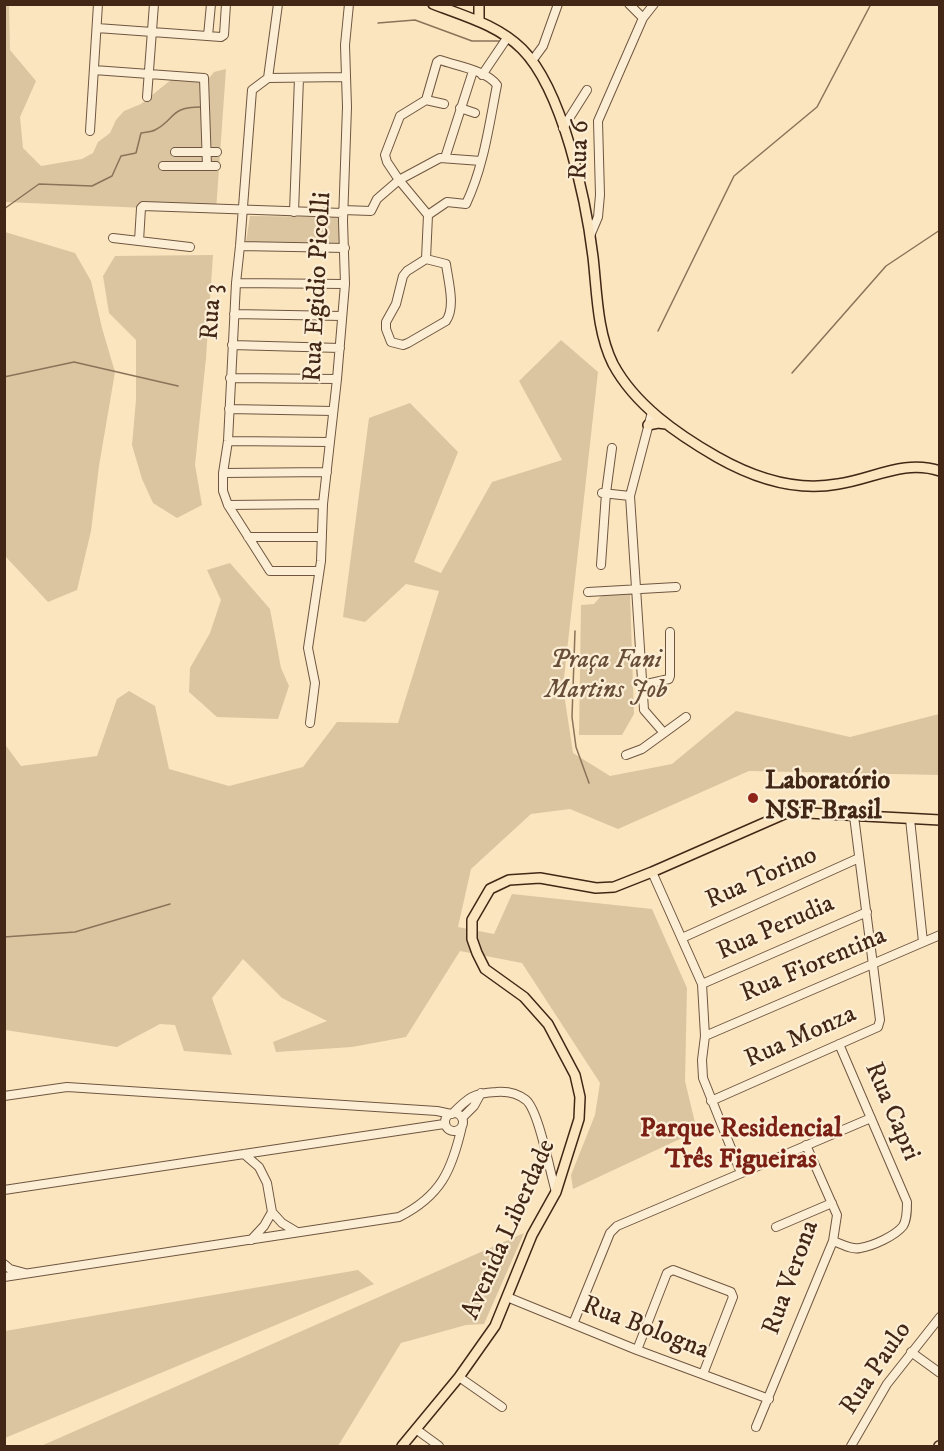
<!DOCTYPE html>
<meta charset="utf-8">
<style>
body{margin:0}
#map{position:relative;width:944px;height:1451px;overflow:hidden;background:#fae5be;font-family:"IM FELL DW Pica",serif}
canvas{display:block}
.frame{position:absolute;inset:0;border:6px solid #422616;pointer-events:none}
</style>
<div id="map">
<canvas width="944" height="1451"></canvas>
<div class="frame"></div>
</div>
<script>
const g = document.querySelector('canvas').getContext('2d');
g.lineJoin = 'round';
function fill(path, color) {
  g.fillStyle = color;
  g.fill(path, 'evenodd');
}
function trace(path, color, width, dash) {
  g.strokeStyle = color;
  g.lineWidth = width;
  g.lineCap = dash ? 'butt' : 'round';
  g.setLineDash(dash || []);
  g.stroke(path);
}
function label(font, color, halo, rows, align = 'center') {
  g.font = font + ' "IM FELL DW Pica",serif';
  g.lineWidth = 4.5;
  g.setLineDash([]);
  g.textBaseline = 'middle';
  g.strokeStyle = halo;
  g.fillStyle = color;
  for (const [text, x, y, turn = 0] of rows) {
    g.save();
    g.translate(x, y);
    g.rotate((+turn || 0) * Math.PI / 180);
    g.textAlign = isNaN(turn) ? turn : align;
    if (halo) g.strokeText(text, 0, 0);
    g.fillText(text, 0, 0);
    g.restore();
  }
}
const green = new Path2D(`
 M4,5H9L10,50L36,81L20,117L23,148L41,166L82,159L93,153L98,142L110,133L116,120L124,111L141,104L172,79L209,78L214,72L226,69L216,211L5,202Z
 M250,216L338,217L341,244L246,242Z
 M5,232L75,253L91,281L102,328L115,372L99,466L91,531L77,590L48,602L5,556Z
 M213,255L206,358L195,465L202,505L177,518L153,503L142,479L132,445L136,400V340L109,313L103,276L115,256Z
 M561,340L598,372L563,687L573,753L610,776L672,764L736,711L850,737L939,714L940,775L749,771L618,829L570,809L531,814L471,869L458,927L494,934L512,894L652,909L687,988L685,1081L697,1131L573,1189L571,1175L595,1115L600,1083L522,963L460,951L406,1037L352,1047L276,1052L273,1042L327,1021L282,998L243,959L212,998L232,1055L184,1051L175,1025L160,1024L117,1047L5,1030L4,743L21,766L97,756L117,699L129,691L155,706L169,769L229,786L303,767L337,722L398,723L439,591L406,584L365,622L343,617L369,418L410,403L458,452L414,562L441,573L492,482L562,460L519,381Z
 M230,563L270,609L281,668L289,686L278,719L217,717L189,692L190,668L210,633L221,600L207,570Z
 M630,593L634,714L622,735H579L581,605L594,604L601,596Z
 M524,1233L484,1324L466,1325L401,1343L338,1446H41Z
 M358,1270L374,1284L5,1438V1331Z`);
const stream = new Path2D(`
 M378,23L415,20L472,41H500
 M4,209L39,184L92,186L112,176L121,156L136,153L141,133C145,132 151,132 155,130C176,119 169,107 201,107
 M658,331L734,176L817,107L871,4
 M792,373L886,266L940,230
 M4,377L74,362L178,386
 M575,631L572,717L576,747L589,783
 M4,937L75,932L170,904`);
const minor = new Path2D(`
 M278,4L268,78L252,90L240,246L236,283L228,441L223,473V491L228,505L270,571H318
 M629,4L643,18
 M97,28L221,37L224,35L226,4
 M208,36L211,4
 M532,61L543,46L558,4
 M94,70L204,78L207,166
 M482,75L507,38
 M268,78L345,77
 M147,97L154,4
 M426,100L444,104
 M460,108L475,113
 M563,128L587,90
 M90,131L98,4
 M175,152H217
 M445,158L473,71
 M163,166H216
 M343,210L371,211L377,199L399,180L440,158L481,161
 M294,212L299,78
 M590,236L598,217L600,195L598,121L643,18L654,4
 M113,238L190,247
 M139,241L141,208L143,206L343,213
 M240,246L345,248
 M426,259L446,264C448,280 456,307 446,321L408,343L403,345L391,342L386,329V322L396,304L403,276L407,271L426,259L428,215L399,180L387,162L385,155L400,116L426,100L437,62L440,60C457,66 486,70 497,85C489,125 484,166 466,204L447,202L428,215
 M236,283L345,284
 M234,314L342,316
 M232,345L340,348
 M230,378L337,379
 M229,409L333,411
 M652,412L630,496L644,710L664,733
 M228,441L330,442
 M223,473L327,472
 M602,493L630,496
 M228,505L323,504
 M248,537H322
 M601,565L606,493L612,448
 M588,592L676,587
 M642,685L669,679L670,676V632
 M310,723L315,683L308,648L321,561L323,504L337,379L345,284L343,221L347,107L345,45L349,4
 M626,755L642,749L686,717
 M910,819L923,942
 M652,872L702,984L705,1036L702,1060L703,1078L741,1173
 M682,938L859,858
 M702,984L867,912
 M705,1036L940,935
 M4,1096L67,1087L437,1111L451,1114
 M711,1101L878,1027L880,1020L854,816
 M445 1122a9 9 0 1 1 18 0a9 9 0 1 1-18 0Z
 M452,1114C468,1098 473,1093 496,1092C507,1091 517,1093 526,1100C539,1111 550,1173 556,1192
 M462,1118L474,1106L481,1093
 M244,1154L259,1167L267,1183L272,1212L264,1226L251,1240
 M4,1190L444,1124
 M272,1212L282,1223L297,1232
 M776,1227L832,1203
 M833,1241C842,1244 851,1250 860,1248C873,1246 895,1236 903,1226C907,1220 907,1210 907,1202L839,1044
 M4,1264L10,1269L25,1273
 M4,1277L399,1217C441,1196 452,1170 462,1126
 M507,1297L637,1350L769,1399
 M573,1324L610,1233L617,1226L871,1118
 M637,1350L667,1273L673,1270L731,1292L733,1297L703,1374
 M911,1352L940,1373
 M459,1377L502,1407
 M756,1427L833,1241L837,1215L806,1145
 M417,1430L439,1446
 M851,1446L887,1384L940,1317`);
const major = new Path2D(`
 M433,4C464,16 498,25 522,49C563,90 586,200 593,257C597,292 597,332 613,364C635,405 677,434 717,457C754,478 795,492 838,484C873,479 904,459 940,471
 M479,21V4
 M648,425L658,423L666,424
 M402,1446L459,1377L495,1326L532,1235L556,1192L579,1119L580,1097L575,1075L548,1024L524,997L485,969L477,953L472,939V920L490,889L509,880L540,878L596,888L614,887L652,872L789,812L940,820
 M939,1446H940`);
const markers = [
 [753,798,6,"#8f2418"]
];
const streetNames = [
 ["Rua 6",581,150,-88],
 ["Rua Egidio Picolli",319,287,-87],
 ["Rua 3",213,312,-86],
 ["Rua Torino",762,879,-24],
 ["Rua Perudia",776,929,-24],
 ["Rua Fiorentina",814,966,-23],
 ["Rua Monza",801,1038,-24],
 ["Rua Capri",891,1112,67],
 ["Avenida Liberdade",510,1230,-66],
 ["Rua Verona",792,1278,-70],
 ["Rua Bologna",645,1329,21],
 ["Rua Paulo",877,1369,-56]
];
const parkNames = [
 ["Praça Fani",606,662],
 ["Martins Job",606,692]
];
const poiNames = [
 ["Laboratório",765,783],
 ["NSF Brasil",765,813]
];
const neighbourhoodNames = [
 ["Parque Residencial",741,1130],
 ["Três Figueiras",741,1161]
];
fill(green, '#dbc5a1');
trace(stream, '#8b7259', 1.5);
trace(minor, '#705640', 10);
trace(major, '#422616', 12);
trace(minor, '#fceed5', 8);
trace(major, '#fae5be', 9);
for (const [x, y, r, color] of markers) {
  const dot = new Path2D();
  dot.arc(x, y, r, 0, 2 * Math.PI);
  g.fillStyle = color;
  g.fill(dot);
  trace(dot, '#fceed5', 2);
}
label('26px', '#422616', '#fceed5', streetNames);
label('italic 26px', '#684e39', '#fceed5', parkNames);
label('bold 26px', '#422616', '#fceed5', poiNames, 'left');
label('bold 27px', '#7a1f14', '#fceed5', neighbourhoodNames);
</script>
